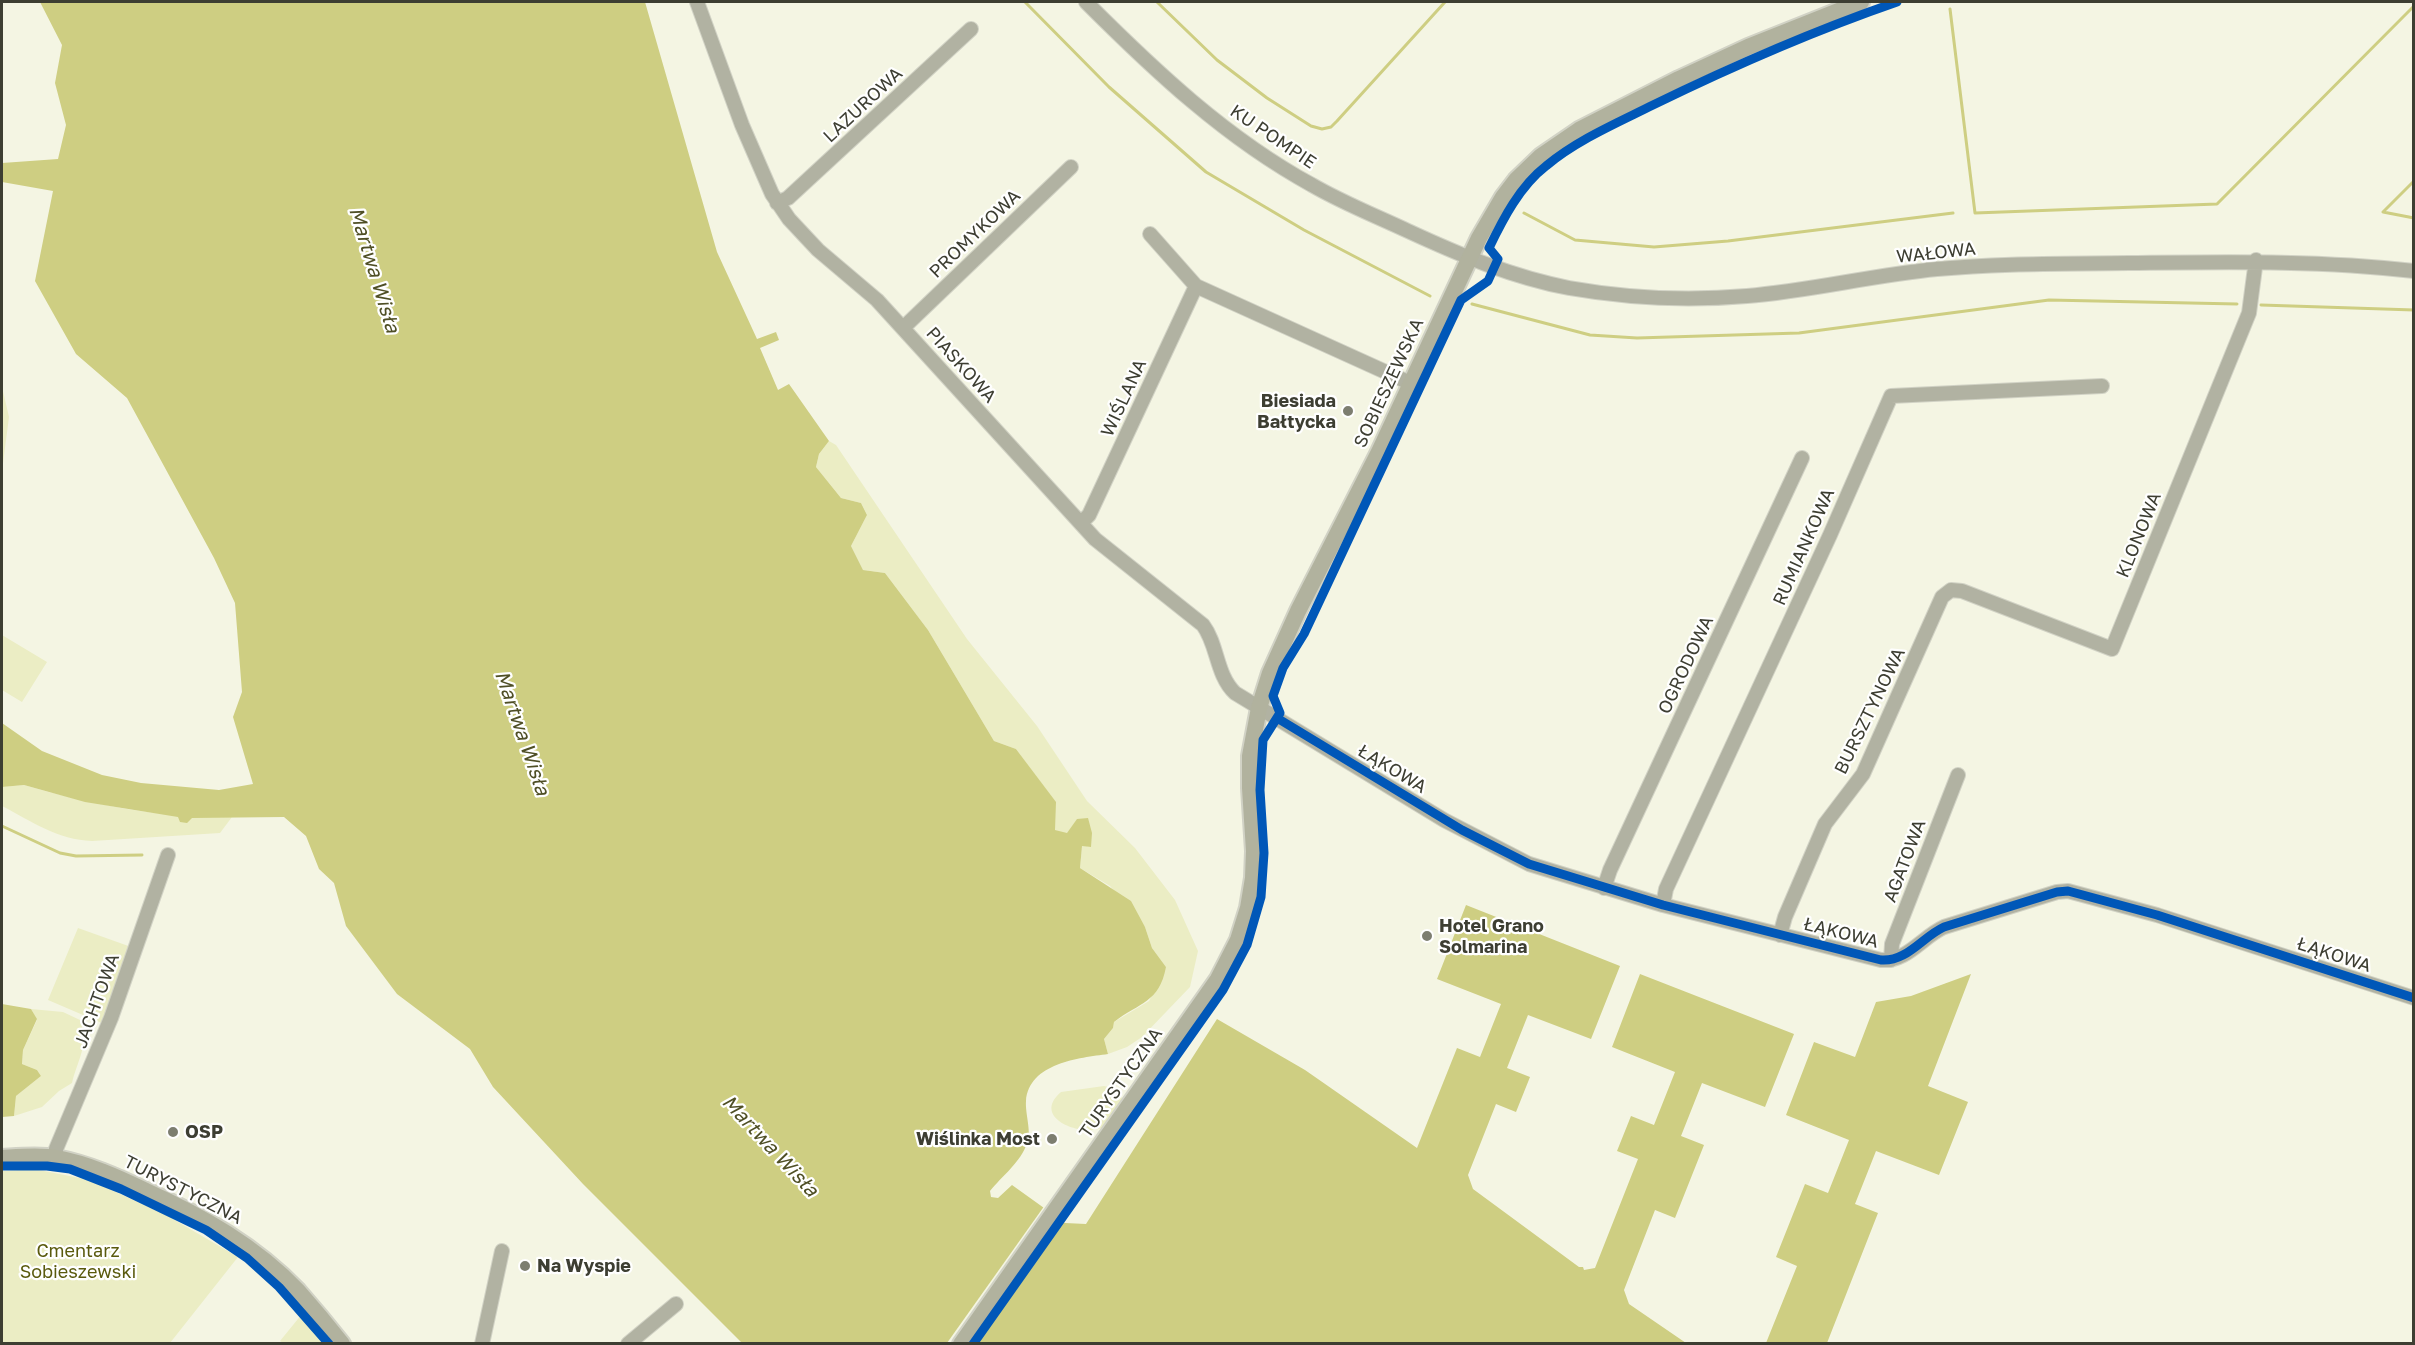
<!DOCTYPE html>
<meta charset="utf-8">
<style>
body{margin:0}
#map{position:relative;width:2415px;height:1345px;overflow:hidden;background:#f4f5e3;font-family:"Golos Text",sans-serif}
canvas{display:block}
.frame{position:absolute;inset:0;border:3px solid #3d3e32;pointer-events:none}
</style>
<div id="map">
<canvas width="2415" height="1345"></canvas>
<div class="frame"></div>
</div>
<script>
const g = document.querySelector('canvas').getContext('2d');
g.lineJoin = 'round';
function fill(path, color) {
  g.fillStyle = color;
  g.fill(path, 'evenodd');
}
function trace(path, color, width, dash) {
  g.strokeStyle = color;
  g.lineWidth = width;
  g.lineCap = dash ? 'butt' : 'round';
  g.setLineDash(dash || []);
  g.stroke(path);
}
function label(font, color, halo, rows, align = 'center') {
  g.font = font + ' "Golos Text",sans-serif';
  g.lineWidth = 4.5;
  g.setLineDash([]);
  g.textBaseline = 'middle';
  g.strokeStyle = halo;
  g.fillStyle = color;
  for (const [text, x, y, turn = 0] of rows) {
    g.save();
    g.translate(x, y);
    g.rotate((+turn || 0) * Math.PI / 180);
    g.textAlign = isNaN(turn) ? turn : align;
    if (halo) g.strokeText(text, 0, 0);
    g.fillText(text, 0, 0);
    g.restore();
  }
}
const green = new Path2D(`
 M2,387L9,417L2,471Z
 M829,441L836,445L967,639L1037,726L1087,801L1135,848L1175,900L1198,951L1190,987L1142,1037L1127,1047L1108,1054L1104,1039L1113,1028L1114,1022L1149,1001L1166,967L1152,948L1145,927L1110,886L1080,868L1082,845L1091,847L1077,820L1067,834L1055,830V802L1016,749L994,741L928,630L885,573L863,570L851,546L867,515L861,503L841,498L816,467L819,454Z
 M2,635L47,662L22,702L2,690Z
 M24,785C93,805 160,818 232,817L220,833L92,841C58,840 31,821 2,806V787Z
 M78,928L134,948L104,1024L48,1000Z
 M31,1009L63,1012L80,1020C89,1047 78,1058 72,1083L59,1091L42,1107L14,1116L16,1096L41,1076L37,1070L22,1064L23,1050L37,1020Z
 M1104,1086C1113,1088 1121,1092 1123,1102C1118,1109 1113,1119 1106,1125C1090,1140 1028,1120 1061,1092Z
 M34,1169L90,1180L166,1215L238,1257L170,1343H2V1171Z
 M302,1314L324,1343H283L280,1341Z`);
const water = new Path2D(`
 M40,2H645L717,252L757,339L776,332L779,340L760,348L778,390L789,384L829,441L819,454L816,467L841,498L861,503L867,515L851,546L863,570L885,573L928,630L994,741L1016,749L1056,802L1055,830L1067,833L1077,819L1088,818L1092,833L1091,847L1082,846L1080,868L1131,901L1145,927L1152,948L1166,967C1159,1003 1140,1002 1114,1022L1113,1028L1104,1039L1108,1054C1079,1058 1029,1063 1026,1101C1025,1114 1032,1132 1027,1143C1021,1162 1002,1176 990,1191L991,1197L998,1198L1012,1185L1065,1223L1086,1224L1217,1019L1305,1070L1417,1148L1457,1048L1480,1057L1501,1004L1437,979L1466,905L1620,966L1591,1039L1528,1015L1507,1068L1530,1077L1516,1112L1496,1104L1468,1175L1473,1189L1579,1267H1583L1584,1270L1595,1268L1638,1159L1617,1151L1631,1116L1654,1125L1675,1072L1612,1047L1640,974L1794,1034L1765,1107L1702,1083L1681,1136L1704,1145L1675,1218L1655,1210L1624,1290L1629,1304L1686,1343H742L583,1184L493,1087L470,1049L397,994L346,926L334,883L319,869L306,836L284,817L192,818L187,823L180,822L178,817L85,802L24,785L2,787V723L42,751L102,775L141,783L219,790L253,784L233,717L242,692L235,603L214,558L127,398L76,354L35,281L53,191L2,182V163L58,159L66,125L55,83L62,45Z
 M1971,974L1928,1086L1968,1102L1939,1175L1876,1151L1855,1204L1878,1213L1827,1343H1766L1797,1266L1776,1257L1805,1184L1828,1193L1849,1140L1786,1115L1814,1042L1855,1057L1876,1002L1911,996Z
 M2,1004L31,1009L37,1019L23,1050L22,1064L37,1070L41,1076L16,1096L14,1116L2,1117Z`);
const pier = new Path2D(`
 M1045,1205L1065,1219L976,1344L947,1343Z`);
const stream = new Path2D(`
 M1025,2L1109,87L1206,172L1304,230L1430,296
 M1157,2L1217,60L1267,98L1311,126L1322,129L1331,127L1337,121L1445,2
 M1950,9L1975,213L2217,204L2414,6
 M2414,181L2383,212L2414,218
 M1524,213L1575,240L1654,247L1728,241L1953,213
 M1472,304L1590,335L1637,338L1799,333L2049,300L2237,304
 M2261,305L2414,310
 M2,826L60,853L76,856L142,855`);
const minor = new Path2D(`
 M697,2L742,125L772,194L789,219L818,250L877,300L1095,539L1203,625C1218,645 1216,675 1235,693L1444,820L1529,864L1663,905L1881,960C1907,962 1922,937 1944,927L2057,892L2068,891L2157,915L2414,998
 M1086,2C1155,71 1226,138 1312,185C1343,203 1376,216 1408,231C1460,255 1512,277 1569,288C1626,298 1688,301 1747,296C1810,291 1873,275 1937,269C2001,263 2065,264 2129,263C2225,262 2318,260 2414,271
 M777,203L788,198L971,29
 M1150,234L1196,286
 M903,328L1071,167
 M1081,523L1089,515L1196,286L1410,383
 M1604,888L1610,870L1802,458
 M1663,905L1666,889L1830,535L1891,396L2102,386
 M1780,935L1785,917L1825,824L1863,774L1942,597L1951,590L1962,591L2112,649L2249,313L2256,260
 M1891,960L1892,944L1958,775
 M55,1158L56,1149L111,1018L168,855
 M482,1344L502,1251
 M628,1344L676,1304`);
const major = new Path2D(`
 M2,1158C19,1157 39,1155 56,1158C88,1164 117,1177 146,1191C202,1216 255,1246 298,1291C313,1308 328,1326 342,1344
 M961,1344L1218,979L1238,940L1248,908L1253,878L1254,851L1250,788V756L1259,708L1270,673L1298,611L1379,452L1479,238L1503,197L1516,180L1541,156L1579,130L1679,79L1748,47L1861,2`);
const cycleway = new Path2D(`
 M1277,718L1462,830L1529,864L1663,905L1881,960C1907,962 1922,937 1944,927L2057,892L2068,891L2157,915L2414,998
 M2,1166H47L70,1169L121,1189L206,1230L247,1258L279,1287L329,1344
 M973,1344L1223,990L1247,945L1261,897L1264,853L1260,790L1263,740L1280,713L1273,696L1283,668L1304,634L1461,300L1488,281L1498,259L1489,248C1503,219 1520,186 1546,166C1577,140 1617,123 1653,105C1733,66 1813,31 1897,2`);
const markers = [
 [1348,411,6,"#7d7e70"],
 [1427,936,6,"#7d7e70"],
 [173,1132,6,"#7d7e70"],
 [1052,1139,6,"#7d7e70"],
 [525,1266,6,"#7d7e70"]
];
const streetNames = [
 ["LAZUROWA",863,105,-43],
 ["KU POMPIE",1273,137,34],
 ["PROMYKOWA",975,234,-44],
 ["WAŁOWA",1936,253,-6],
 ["PIASKOWA",961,365,48],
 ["SOBIESZEWSKA",1389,383,-65],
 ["WIŚLANA",1124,398,-65],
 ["KLONOWA",2139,535,-68],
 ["RUMIANKOWA",1804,547,-66],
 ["OGRODOWA",1686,665,-65],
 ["BURSZTYNOWA",1870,711,-64],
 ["ŁĄKOWA",1392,769,31],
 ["AGATOWA",1905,861,-69],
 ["ŁĄKOWA",1841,933,14],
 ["ŁĄKOWA",2334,955,18],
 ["JACHTOWA",97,1001,-70],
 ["TURYSTYCZNA",1121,1083,-55],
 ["TURYSTYCZNA",183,1190,27]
];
const poiNames = [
 ["Biesiada",1336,401,"right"],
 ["Bałtycka",1336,422,"right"],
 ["Hotel Grano",1439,926],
 ["Solmarina",1439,947],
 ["OSP",185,1132],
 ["Wiślinka Most",1040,1139,"right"],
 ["Na Wyspie",537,1266]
];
const parkNames = [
 ["Cmentarz",78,1251],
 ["Sobieszewski",78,1272]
];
const waterNames = [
 ["Martwa Wisła",374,270,73],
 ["Martwa Wisła",522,733,71],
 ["Martwa Wisła",770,1146,47]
];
fill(green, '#ebedc4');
fill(water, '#cece82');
fill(pier, '#f4f5e3');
trace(stream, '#cece82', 3);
trace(minor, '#d1d2c5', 16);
trace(major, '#d1d2c5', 20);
trace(minor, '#b1b2a2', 14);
trace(major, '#b1b29e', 16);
trace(cycleway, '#0057b8', 9);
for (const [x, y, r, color] of markers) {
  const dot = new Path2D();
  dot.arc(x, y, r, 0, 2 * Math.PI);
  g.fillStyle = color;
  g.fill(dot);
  trace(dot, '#fff', 2);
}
label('18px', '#3d3e32', '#fff', streetNames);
label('bold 18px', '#3d3e32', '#fff', poiNames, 'left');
label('18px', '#5a5a0d', '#fff', parkNames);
label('italic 20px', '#4f4f25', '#fff', waterNames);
</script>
